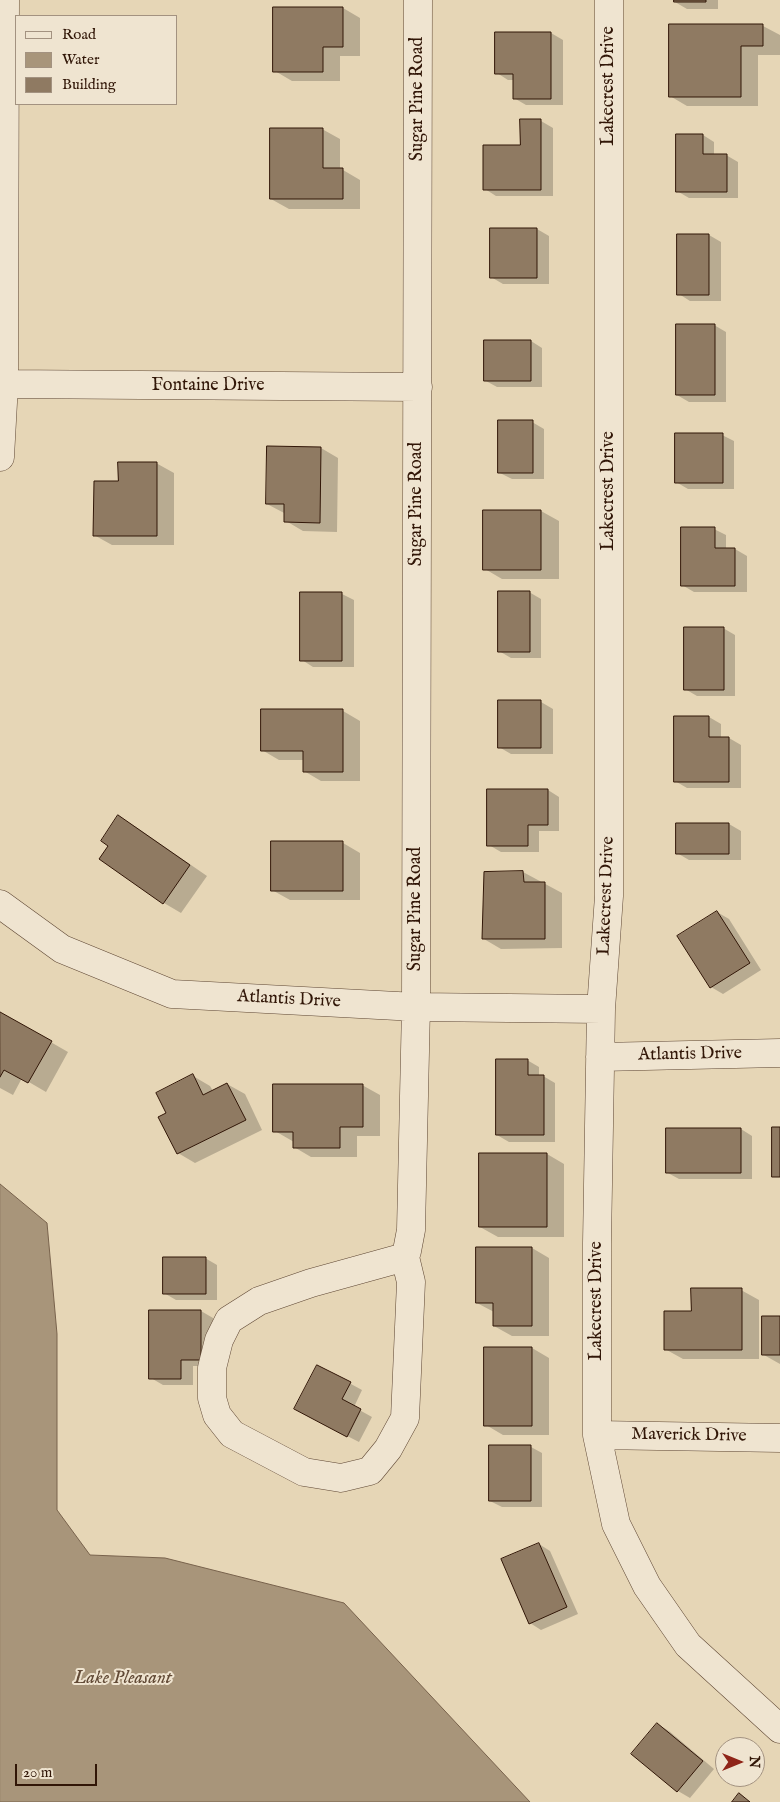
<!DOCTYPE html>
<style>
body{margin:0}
#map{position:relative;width:780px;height:1802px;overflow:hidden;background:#e6d6b6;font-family:"IM FELL English",serif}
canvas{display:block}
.legend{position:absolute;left:15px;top:15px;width:162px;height:90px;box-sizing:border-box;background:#efe4d0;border:1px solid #a39280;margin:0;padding:6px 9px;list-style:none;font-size:15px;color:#311607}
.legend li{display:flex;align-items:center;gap:10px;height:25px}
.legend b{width:25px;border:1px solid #a39280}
.north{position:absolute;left:715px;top:1737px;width:50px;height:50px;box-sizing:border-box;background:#efe4d0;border:1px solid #a39280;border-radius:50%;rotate:90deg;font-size:14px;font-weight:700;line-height:20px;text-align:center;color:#311607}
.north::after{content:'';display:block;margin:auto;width:18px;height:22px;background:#8f2418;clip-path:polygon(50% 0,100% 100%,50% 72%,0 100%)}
.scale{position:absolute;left:15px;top:1764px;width:82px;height:22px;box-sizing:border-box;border:2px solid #311607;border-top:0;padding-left:6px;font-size:15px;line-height:18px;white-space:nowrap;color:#311607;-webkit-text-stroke:4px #efe4d0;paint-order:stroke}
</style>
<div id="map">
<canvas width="780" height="1802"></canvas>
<ul class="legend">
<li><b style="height:6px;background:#efe4d0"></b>Road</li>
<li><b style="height:14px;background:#a8957a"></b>Water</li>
<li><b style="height:14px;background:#8f7a62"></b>Building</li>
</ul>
<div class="north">N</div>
<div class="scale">20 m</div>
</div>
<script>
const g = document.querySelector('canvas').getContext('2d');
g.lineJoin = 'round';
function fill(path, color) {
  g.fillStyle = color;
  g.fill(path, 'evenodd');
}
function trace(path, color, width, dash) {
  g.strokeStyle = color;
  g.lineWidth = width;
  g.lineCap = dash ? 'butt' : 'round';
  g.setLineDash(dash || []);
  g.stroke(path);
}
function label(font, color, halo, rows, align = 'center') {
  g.font = font + ' "IM FELL English",serif';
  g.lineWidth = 4;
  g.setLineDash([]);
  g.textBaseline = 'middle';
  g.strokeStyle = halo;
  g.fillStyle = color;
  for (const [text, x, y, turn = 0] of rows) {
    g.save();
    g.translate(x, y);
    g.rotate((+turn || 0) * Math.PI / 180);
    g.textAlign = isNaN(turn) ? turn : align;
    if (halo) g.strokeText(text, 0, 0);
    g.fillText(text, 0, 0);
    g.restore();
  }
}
const water = new Path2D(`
 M0,1184L47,1223L57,1334V1510L90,1555L165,1558L344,1603L530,1802H0Z`);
const shadow = new Path2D(`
 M675,0H718V9H687L675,2Z
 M275,8H343L360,18V56H340V81H292L275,71Z
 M763,26L780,35V55H758V106H687L670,96Z
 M551,33L563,40V105H526L514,98V80H508L497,73Z
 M521,121H541L553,128V196H496L485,189L521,147Z
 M322,129L340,139V170H343L360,180V209H289L271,199Z
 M703,135L714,142V155H726L738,162V198H689L677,191Z
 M491,229H537L549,236V284H503L491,277Z
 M709,235L721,242V301H690L679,294Z
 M714,325L726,332V402H689L677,395Z
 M531,341L542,348V387H497L486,381Z
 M532,422L544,429V479H512L500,473Z
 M722,435L734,441V489H688L676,482Z
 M321,448L338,458L337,532L303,531L286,521V514L267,504Z
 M156,463L174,473V545H112L94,535Z
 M485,511H541L559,521V579H502L485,569Z
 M714,529L726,535V549H735L747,556V592H694L682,585Z
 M529,592L541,599V658H511L499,651Z
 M302,594H342L354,600V667H313L302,660Z
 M723,628L735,635V696H697L685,689Z
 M499,702H541L553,709V754H511L499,747Z
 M262,711H343L360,721V781H321L304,771V760H279L262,750Z
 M709,717L721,724V738H729L741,745V788H687L675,781Z
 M548,790L559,797V831H539V852H501L489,845Z
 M119,817L136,827L207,876L181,913L164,903L110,845Z
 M729,824L741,831V860H689L677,853Z
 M272,843H343L360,853V900H290L272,890Z
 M523,872L562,893V948L501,949L484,939Z
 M717,912L729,919L761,970L723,994L711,987Z
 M0,1013L68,1052L46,1092L22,1078L13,1095L0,1088Z
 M527,1060L539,1067V1076H543L555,1083V1142H509L497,1135Z
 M193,1076L210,1086L213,1091L227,1084L245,1094L262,1130L195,1163L178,1153L168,1114Z
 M362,1085L380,1095V1136H357V1157H311L294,1147V1142L275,1131Z
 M741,1129L752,1136V1179H679L668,1173Z
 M547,1154L564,1164V1237H498L480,1227Z
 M532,1248L549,1258V1336H512L494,1326V1312L477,1303Z
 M205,1258L217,1265V1300H176L164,1293Z
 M741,1290L759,1300V1359H683L665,1349L692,1312Z
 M201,1311L213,1318V1366H193V1385H163L151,1378Z
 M780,1317V1364L764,1355Z
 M532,1348L549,1358V1435H503L486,1425Z
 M318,1366L362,1390L354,1407L372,1417L359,1442L308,1416Z
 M531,1447L542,1453V1507H502L490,1501Z
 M539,1544L550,1551L578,1614L541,1630L530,1623Z
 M657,1724L669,1731L714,1769L690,1798L678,1791L633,1754Z`);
const building = new Path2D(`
 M674,0H706V2H674Z
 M273,7H343V47H323V72H273Z
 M669,24H763V46H741V97H669Z
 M495,32H551V99H513V74H495Z
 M520,119H541V190H483V145H520Z
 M270,128H323V168H343V199H270Z
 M676,134H703V154H727V192H676Z
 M490,228H537V278H490Z
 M677,234H709V295H677Z
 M676,324H715V395H676Z
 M484,340H531V381H484Z
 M498,420H533V473H498Z
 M675,433H723V483H675Z
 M267,446L321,447L320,523L284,522V504H266Z
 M118,462H157V536H93L94,481H118Z
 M483,510H541V570H483Z
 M681,527H715V548H735V586H681Z
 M498,591H530V652H498Z
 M300,592H342V661H300Z
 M684,627H724V690H684Z
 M498,700H541V748H498Z
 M261,709H343V772H303V751H261Z
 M674,716H709V737H729V782H674Z
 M487,789H548V825H528V846H487Z
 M118,815L190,865L163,904L99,859L108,846L101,841Z
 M676,823H729V854H676Z
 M271,841H343V891H271Z
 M523,871L524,882H545V939H482L484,872Z
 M717,911L750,963L710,988L677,936Z
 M0,1012L52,1041L28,1083L4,1070L0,1077Z
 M496,1059H528V1075H544V1135H496Z
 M193,1074L203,1095L227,1083L246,1120L177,1154L158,1117L166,1113L156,1093Z
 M273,1084H363V1127H340V1148H293V1132H273Z
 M772,1127H780V1177H772Z
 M666,1128H741V1173H666Z
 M479,1153H547V1227H479Z
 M476,1247H532V1326H493V1303H476Z
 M163,1257H206V1294H163Z
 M691,1288H742V1350H664V1311H691Z
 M149,1310H201V1360H181V1379H149Z
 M762,1316H780V1355H762Z
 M484,1347H532V1426H484Z
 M317,1365L351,1382L342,1399L361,1409L347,1437L294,1409Z
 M489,1445H531V1501H489Z
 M539,1543L567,1607L529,1624L501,1559Z
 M657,1723L703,1761L677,1792L631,1754Z
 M739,1793L750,1802H732Z`);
const minor = new Path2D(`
 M609,0V896L601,1009L597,1243V1435L616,1524L647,1586L688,1645L780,1729
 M0,381L4,384L418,387
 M0,457L4,384L5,0
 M0,904L62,949L172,994L416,1007L601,1009
 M600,1057L780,1053
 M405,1257L411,1282L405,1418L388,1449L370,1471L341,1478L304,1472L232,1434L217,1415L212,1398V1368L219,1340L229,1320L259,1301L311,1283L405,1257L407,1251L411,1230L416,1007L418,0
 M597,1435L780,1438`);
const streetNames = [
 ["Lakecrest Drive",609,86,-90],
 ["Sugar Pine Road",418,99,-90],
 ["Fontaine Drive",208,386],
 ["Lakecrest Drive",609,491,-90],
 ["Sugar Pine Road",417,504,-90],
 ["Lakecrest Drive",607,896,-88],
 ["Sugar Pine Road",416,909,-90],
 ["Atlantis Drive",289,1000,3],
 ["Atlantis Drive",690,1055,-1],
 ["Lakecrest Drive",597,1301,-90],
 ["Maverick Drive",689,1436,1]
];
const waterNames = [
 ["Lake Pleasant",123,1679]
];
fill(water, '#a8957a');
trace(water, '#78624c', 1);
fill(shadow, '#0003');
fill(building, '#8f7a62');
trace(building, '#311607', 1);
trace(minor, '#5e4633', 29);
trace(minor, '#efe4d0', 28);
label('18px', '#311607', '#efe4d0', streetNames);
label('italic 19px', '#614935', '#efe4d0', waterNames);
</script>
